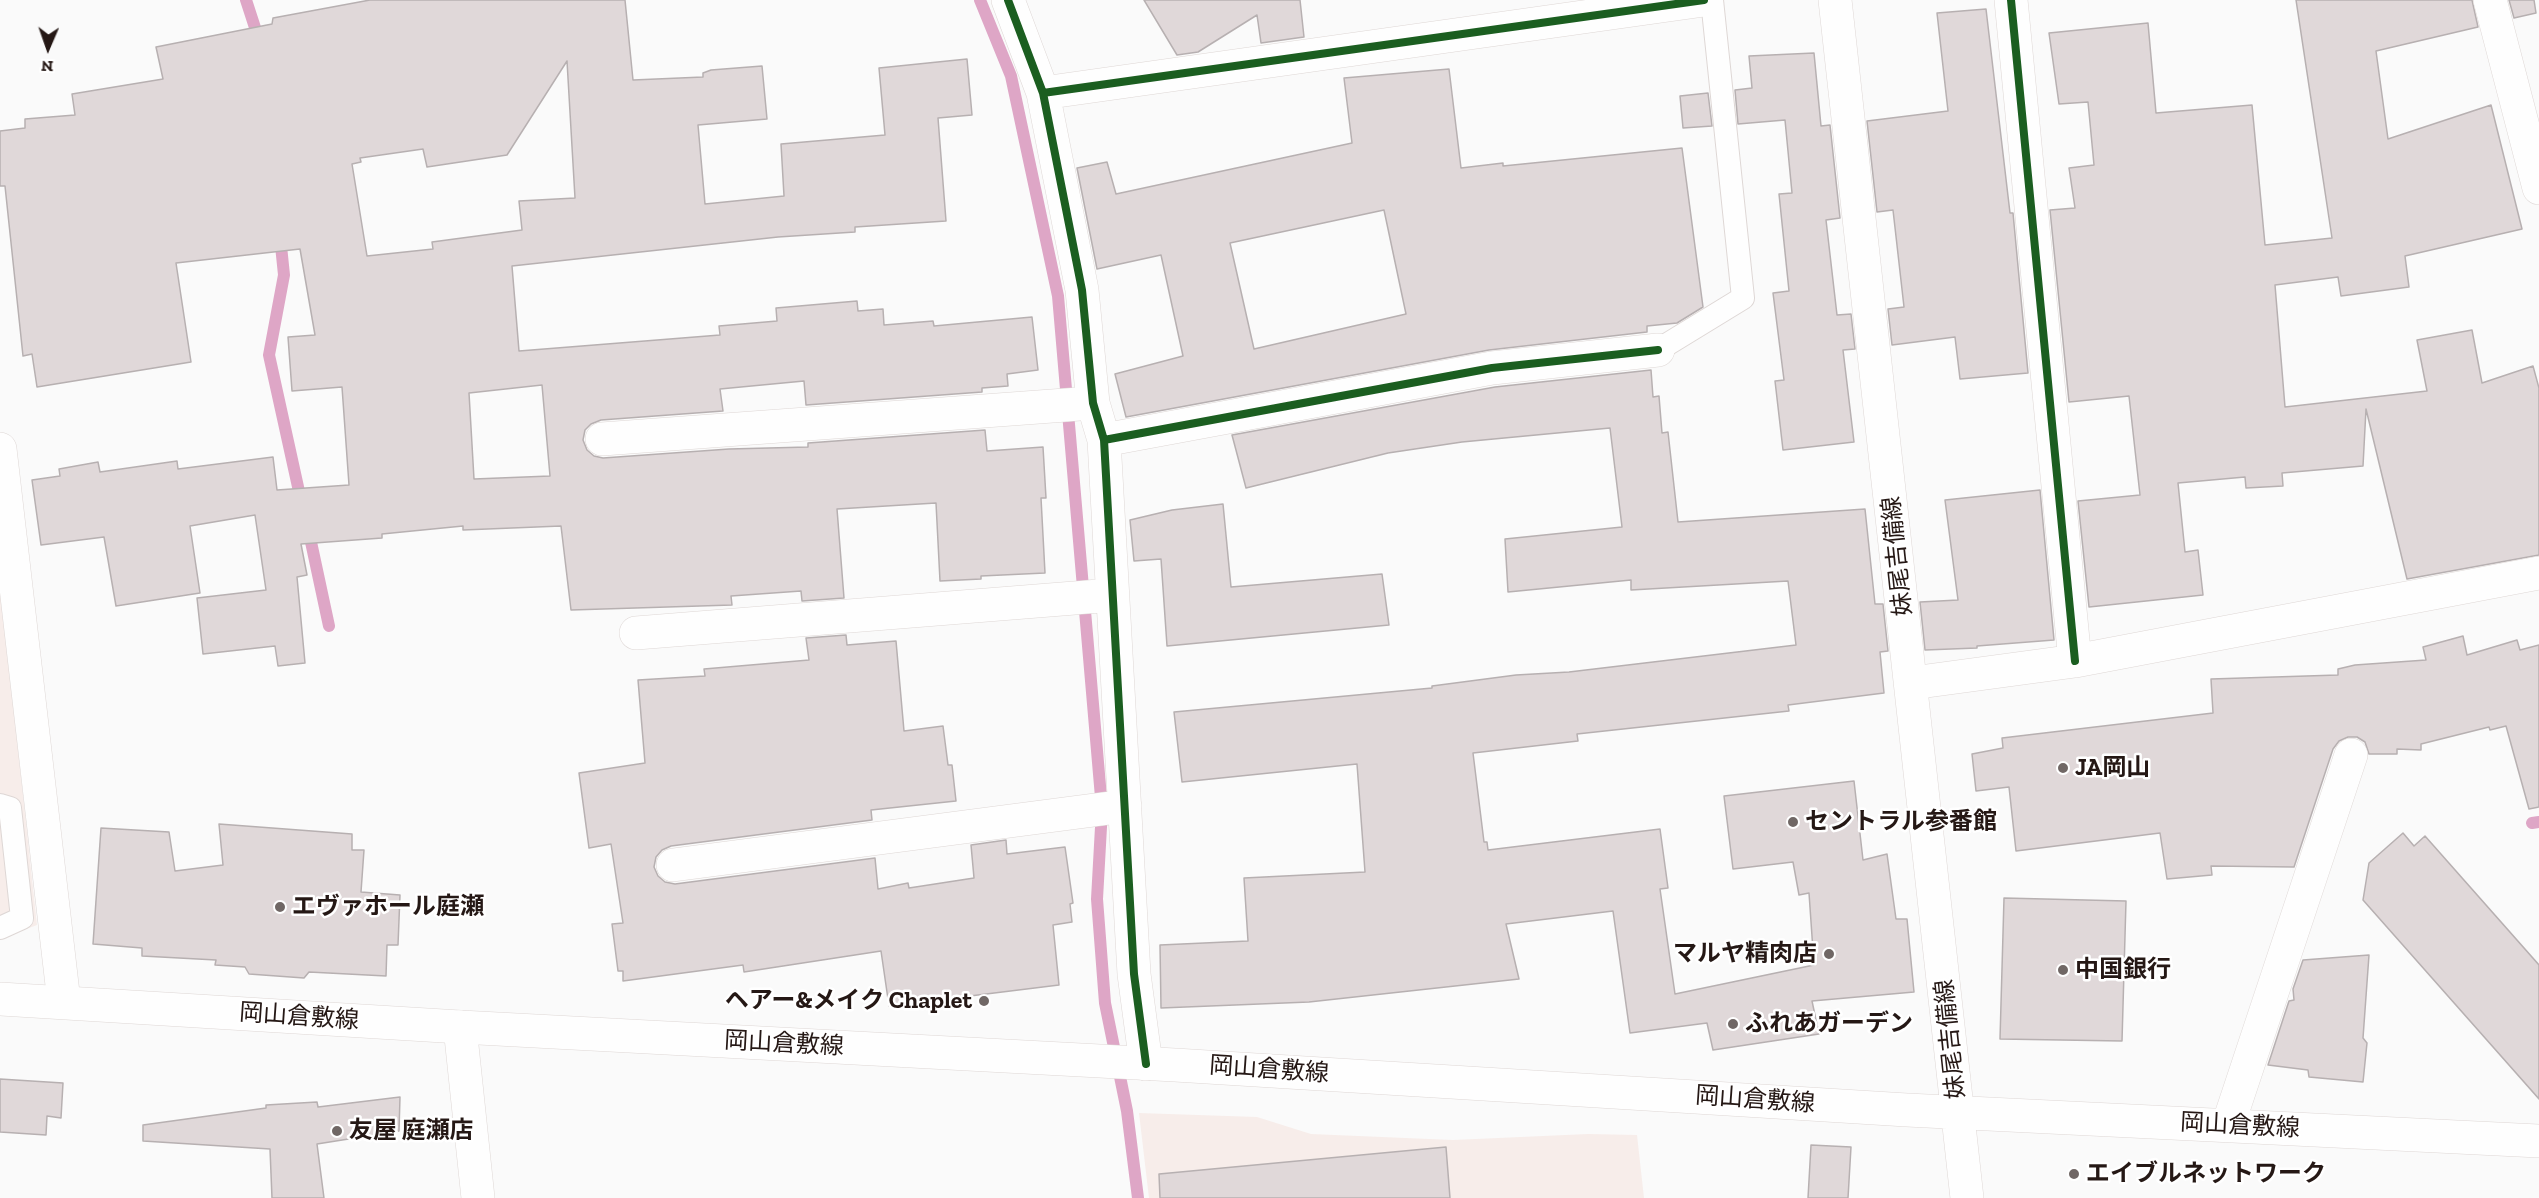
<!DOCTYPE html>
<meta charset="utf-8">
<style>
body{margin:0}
#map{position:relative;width:2539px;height:1198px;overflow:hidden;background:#fafafa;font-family:"Zilla Slab",serif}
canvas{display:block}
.north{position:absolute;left:18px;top:18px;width:60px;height:60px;-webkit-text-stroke:4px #fff;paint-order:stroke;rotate:182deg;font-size:16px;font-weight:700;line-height:24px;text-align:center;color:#251815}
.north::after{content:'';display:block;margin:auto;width:21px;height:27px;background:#251815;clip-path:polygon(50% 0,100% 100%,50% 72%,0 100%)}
</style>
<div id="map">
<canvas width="2539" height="1198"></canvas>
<div class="north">N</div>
</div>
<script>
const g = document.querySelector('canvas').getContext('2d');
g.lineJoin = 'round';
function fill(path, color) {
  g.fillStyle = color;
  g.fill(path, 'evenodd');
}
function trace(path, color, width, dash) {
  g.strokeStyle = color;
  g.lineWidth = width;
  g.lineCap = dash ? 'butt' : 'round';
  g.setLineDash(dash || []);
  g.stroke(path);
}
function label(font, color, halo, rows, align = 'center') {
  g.font = font + ' "Zilla Slab","Noto Sans JP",serif';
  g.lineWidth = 5;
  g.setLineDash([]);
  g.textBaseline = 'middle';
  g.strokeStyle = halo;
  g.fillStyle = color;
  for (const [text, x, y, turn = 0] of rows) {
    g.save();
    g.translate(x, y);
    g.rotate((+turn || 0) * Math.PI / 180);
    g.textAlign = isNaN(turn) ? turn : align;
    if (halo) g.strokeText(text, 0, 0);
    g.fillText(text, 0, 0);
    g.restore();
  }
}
const built = new Path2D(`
 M0,581L37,925L0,939Z
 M1139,1113L1257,1117L1311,1134L1453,1140L1588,1134L1637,1135L1644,1198H1149Z`);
const stream = new Path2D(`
 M246,0L260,43
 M980,0L1011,76L1058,296L1102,809L1097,899L1105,1003L1127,1111L1138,1198
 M280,236L284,275L269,355L302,505
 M308,528L329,626
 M2532,823L2539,822`);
const building = new Path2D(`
 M370,0H625L633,80L703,77V73L711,70L762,66L767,119L698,125L705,204L784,196L781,144L885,135L879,68L967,59L972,115L938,118L946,221L855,227V232L778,237L512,266L519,351L720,335L719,326L777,321L776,308L857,301L858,311L883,309L884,325L933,321L934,326L1032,317L1038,370L1007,374L1008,386L982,388V392L806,405L804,381L720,389L723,411L601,420L591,424L585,430L583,440L587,450L594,456L603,458L729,449L808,447V443L985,430L987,451L1043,447L1046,498H1041L1045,573L981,576V579L940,581L936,503L837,509L844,598L802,601L801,591L731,596L732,605L571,610L561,526L463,530V526L382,534V538L301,544L307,575L297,577L305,663L278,666L275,646L203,654L197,598L266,590L255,515L190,526L200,593L116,606L104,537L41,545L32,480L60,476L59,469L98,462L100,472L177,461L178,469L273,457L277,490L349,485L342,387L292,391L288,337L315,335L300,249L176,263L191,362L37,387L32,354L23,356L5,186H0V131L25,128V119L75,115L72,94L163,79L156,47L272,24L273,18ZM567,61L575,198L519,201L522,230L432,242L433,249L367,256L352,164L361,162L360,158L423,149L427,167L507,155ZM542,385L550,476L474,479L469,393Z
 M1144,0H1300L1304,37L1261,43L1257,15L1198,52L1177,55Z
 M2296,0H2472L2478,27L2376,51L2388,139L2491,105L2522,229L2405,256L2409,287L2341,296L2338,277L2275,285L2285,407L2427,391L2417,340L2472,330L2482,383L2533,366L2539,388V555L2407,579L2366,409L2363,466L2282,473L2283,486L2246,488L2245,477L2178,483L2185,552L2198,550L2203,595L2089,607L2078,501L2140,495L2129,396L2069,402L2050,210L2075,208L2069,168L2094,165L2088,102L2059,104L2049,33L2148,23L2156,113L2252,105L2265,245L2332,238Z
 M2509,0H2534L2536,13L2514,18Z
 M1986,9L2010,213H2013L2028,373L1960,379L1955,337L1892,345L1888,309L1904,307L1893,210L1877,212L1867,121L1948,111L1937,13Z
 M1814,53L1821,126L1830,125L1840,218L1826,220L1837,315L1851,314L1855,349L1843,350L1854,442L1783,450L1775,381L1784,380L1773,293L1789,291L1779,194L1792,193L1785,120L1738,124L1735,90L1752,88L1749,56Z
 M1449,69L1461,168L1503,163V166L1682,148L1703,307L1677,323L1647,326V332L1489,350L1126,417L1115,374L1183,356L1161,255L1097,269L1077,168L1107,162L1116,194L1352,143L1344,78ZM1384,210L1406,314L1254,349L1230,243Z
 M1708,93L1712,126L1683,128L1680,96Z
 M1651,370L1653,397L1659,396L1662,433L1668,432L1678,522L1865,509L1875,604H1883L1888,651L1880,652L1884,693L1788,705L1789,711L1577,734L1578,741L1473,753L1484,842H1487L1488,850L1660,829L1668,888L1660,889L1675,994L1814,965L1809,893L1799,895L1793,862L1733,869L1724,796L1854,781L1863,860L1887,854L1896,919H1907L1914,992L1812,1001L1819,1034L1713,1050L1707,1023L1630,1033L1613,911L1506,924L1519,979L1309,1002L1161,1008L1160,945L1248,941L1244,878L1365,872L1357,764L1182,782L1174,712L1432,688V686L1516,675L1569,672L1796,645L1788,581L1631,590V580L1508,592L1505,539L1622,527L1610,428L1462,442L1388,453L1246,488L1232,435L1495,387Z
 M2040,490L2054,640L1977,646V648L1925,650L1920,602L1958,600L1945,500Z
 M1223,504L1231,587L1382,574L1389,625L1167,646L1161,559L1134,561L1130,520L1172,510Z
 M846,635L847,645L896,641L904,731L943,726L948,765H952L956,801L871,810L872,820L671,846L662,850L656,857L654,867L658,876L665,882L675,884L875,858L878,889L908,883L909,888L974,878L971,845L1006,840L1007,854L1065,847L1073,903L1070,904L1072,922L1053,925L1059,985L889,1006L881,951L744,972L743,965L623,981V971H618L612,924L623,923L611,844L589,848L579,773L645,763L638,680L705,676L704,669L809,660L806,638Z
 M2463,636L2467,655L2517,640L2520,650L2539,645V807L2529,809L2506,726L2490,730L2489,727L2421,744V750L2397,749V754H2369L2365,742L2357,737H2348L2339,741L2333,749L2294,867L2211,866L2212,875L2167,879L2160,833L2016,851L2009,787L1976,791L1972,754L2003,748L2002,738L2213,713L2211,679L2338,675V669L2355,665L2426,660L2423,647Z
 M219,824L352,834V850H364L361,892L400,895L398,945H387L386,976L309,972L304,978L249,974L245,967L215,965L216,960L142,956V948L93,944L101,828L169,832L175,871L223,865Z
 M2403,833L2414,846L2425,836L2539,965V1099L2363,900L2369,863Z
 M2004,898L2126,901L2122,1041L2000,1039Z
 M2369,955L2363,1038L2367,1043L2363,1082L2309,1077L2308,1070L2268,1065L2289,1001L2294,1000L2293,989L2303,960Z
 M0,1079L63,1083L61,1118L47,1116L46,1135L0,1132Z
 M400,1097L399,1131L317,1144L324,1198H272L270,1149L143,1141V1125L266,1108V1105L317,1102L318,1107Z
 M1811,1145L1851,1147L1848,1198H1808Z
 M1446,1147L1450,1198H1160L1159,1174Z`);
const service = new Path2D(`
 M1658,350L1743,298L1712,0
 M0,805L10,808L22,918L0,928`);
const minor = new Path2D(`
 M1008,0L1043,93L1082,290L1093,403L1104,440L1134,974L1146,1064
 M2011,0L2075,661
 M2490,0L2539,188
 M1043,93L1704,0
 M602,439L1093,403
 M1104,440L1492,368L1658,350
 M0,449L64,1002
 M636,633L1112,595
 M1912,683L2075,661L2539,573
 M673,865L1125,806
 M460,1027L478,1198
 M2228,1125L2351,755`);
const secondary = new Path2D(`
 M1835,0L1967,1198
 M0,999L460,1027L1175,1065L1907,1110L2539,1141`);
const cycleway = new Path2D(`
 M1008,0L1043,93L1082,290L1093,403L1104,440L1134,974L1146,1064
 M2011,0L2075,661
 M1043,93L1704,0
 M1104,440L1492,368L1658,350`);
const markers = [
 [2063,768,6,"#706765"],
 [1793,822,6,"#706765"],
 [280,907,6,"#706765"],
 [1829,954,6,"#706765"],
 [2063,970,6,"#706765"],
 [984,1001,6,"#706765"],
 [1733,1024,6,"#706765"],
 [337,1131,6,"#706765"],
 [2074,1174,6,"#706765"]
];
const streetNames = [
 ["妹尾吉備線",1898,556,-96],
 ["岡山倉敷線",299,1017,4],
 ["妹尾吉備線",1951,1039,-96],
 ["岡山倉敷線",784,1044,3],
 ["岡山倉敷線",1269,1070,4],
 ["岡山倉敷線",1755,1100,4],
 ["岡山倉敷線",2240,1126,3]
];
const poiNames = [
 ["JA岡山",2075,768],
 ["セントラル参番館",1805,822],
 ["エヴァホール庭瀬",292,907],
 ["マルヤ精肉店",1817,954,"right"],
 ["中国銀行",2075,970],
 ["ヘアー&メイク Chaplet",972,1001,"right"],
 ["ふれあガーデン",1745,1024],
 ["友屋 庭瀬店",349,1131],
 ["エイブルネットワーク",2086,1174]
];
fill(built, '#f7edea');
trace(stream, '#dea6c6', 12);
fill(building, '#e0d8d9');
trace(building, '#b7b0b1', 1.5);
trace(service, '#ded7d5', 24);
trace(minor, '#ded7d5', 34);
trace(secondary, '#ded7d5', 34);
trace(service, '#fefefe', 22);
trace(minor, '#fefefe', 33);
trace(secondary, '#fefefe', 33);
trace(cycleway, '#1b5e20', 8);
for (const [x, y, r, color] of markers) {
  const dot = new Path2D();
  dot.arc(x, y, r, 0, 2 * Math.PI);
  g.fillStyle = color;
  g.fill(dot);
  trace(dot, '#fff', 2);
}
label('24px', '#251815', '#fff', streetNames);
label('bold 24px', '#251815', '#fff', poiNames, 'left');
</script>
